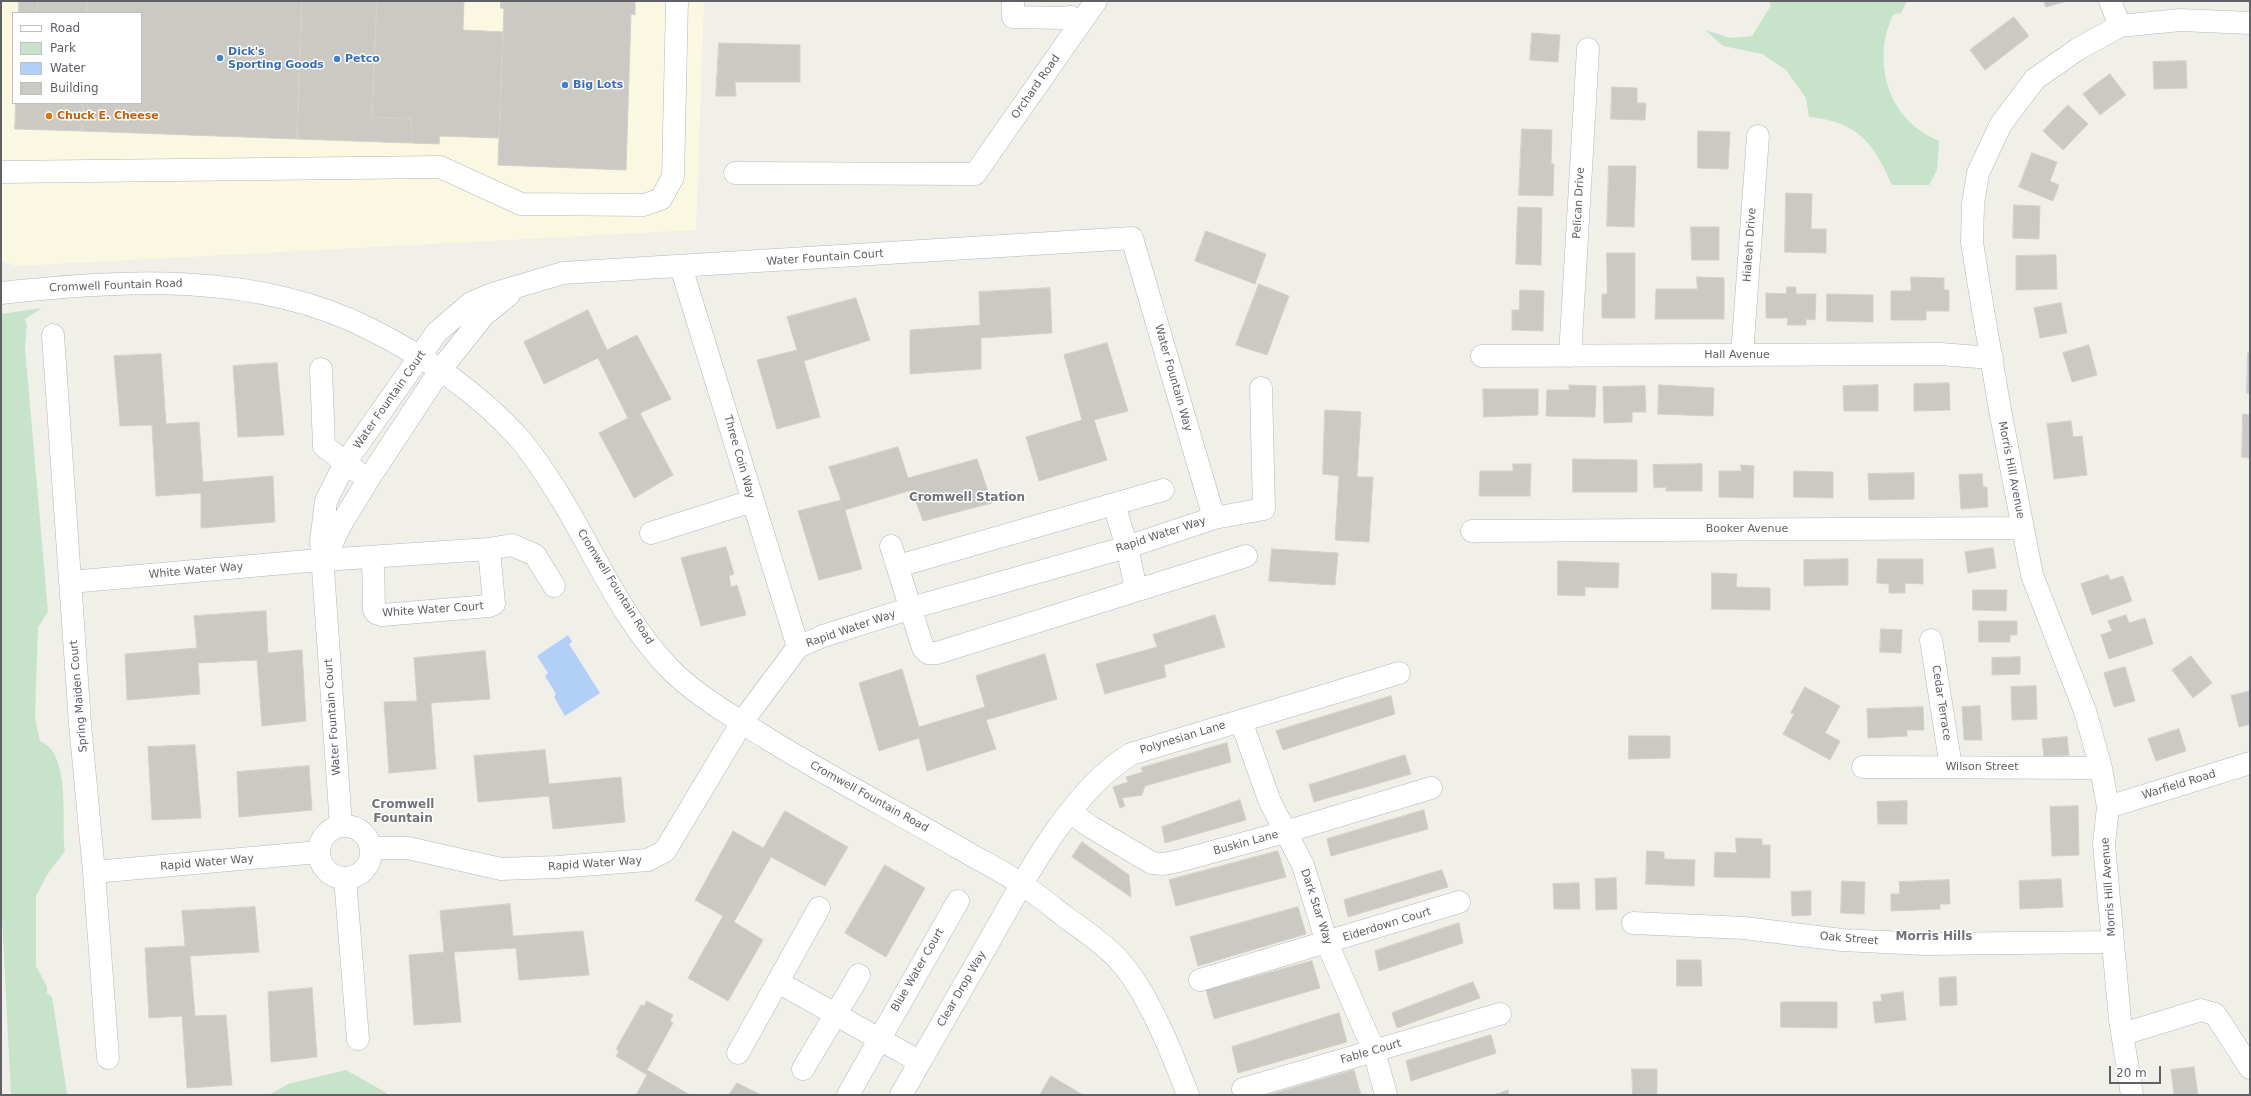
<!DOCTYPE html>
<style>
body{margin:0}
#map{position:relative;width:2251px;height:1096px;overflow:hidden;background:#f0efe8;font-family:"DejaVu Sans",sans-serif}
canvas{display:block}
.frame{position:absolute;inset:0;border:2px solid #5f6166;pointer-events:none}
.legend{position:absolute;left:12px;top:12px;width:130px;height:92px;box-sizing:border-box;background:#fff;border:1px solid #bfc0c2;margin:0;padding:5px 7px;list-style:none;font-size:12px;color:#5f6166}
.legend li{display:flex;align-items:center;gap:8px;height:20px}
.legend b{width:20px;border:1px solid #bfc0c2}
.scale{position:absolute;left:2109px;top:1066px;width:52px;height:18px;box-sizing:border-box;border:2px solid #5f6166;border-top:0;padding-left:5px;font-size:12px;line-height:14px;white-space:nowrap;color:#5f6166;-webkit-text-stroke:3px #fff;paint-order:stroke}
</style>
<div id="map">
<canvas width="2251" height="1096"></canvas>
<div class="frame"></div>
<ul class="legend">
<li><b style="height:5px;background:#fff"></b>Road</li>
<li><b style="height:11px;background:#c7e4cb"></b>Park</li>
<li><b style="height:11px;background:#b1cff7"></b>Water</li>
<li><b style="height:11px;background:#cbc9c4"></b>Building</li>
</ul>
<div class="scale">20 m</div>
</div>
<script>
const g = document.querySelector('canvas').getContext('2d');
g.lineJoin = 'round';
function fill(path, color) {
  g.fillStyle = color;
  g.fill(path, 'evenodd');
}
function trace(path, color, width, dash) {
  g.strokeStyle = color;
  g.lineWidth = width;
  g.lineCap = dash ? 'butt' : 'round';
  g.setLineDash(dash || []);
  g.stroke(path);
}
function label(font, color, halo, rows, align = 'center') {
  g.font = font + ' "DejaVu Sans",sans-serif';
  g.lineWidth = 3;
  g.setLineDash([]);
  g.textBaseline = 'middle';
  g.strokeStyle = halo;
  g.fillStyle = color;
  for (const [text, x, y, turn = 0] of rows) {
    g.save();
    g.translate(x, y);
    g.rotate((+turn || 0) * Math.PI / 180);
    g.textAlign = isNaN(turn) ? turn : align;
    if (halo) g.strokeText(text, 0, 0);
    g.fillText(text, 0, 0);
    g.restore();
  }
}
const commercial = new Path2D(`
 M1,1H704L696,230L17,266L1,261ZM13,13H141V103H13Z`);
const green = new Path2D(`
 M1770,1H1907L1901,13L1893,15C1890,23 1886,31 1885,39C1878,84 1897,123 1939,141L1937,170L1929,185H1892C1873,142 1858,122 1809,117L1806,98L1786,70L1762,54L1723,46L1705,30L1731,38L1752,36L1770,7Z
 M42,308L25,319L27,325L25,348L48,612L38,627L35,718L40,741C72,754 61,823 65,851L47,875L36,896V966L47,987V993L52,997L67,1093L69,1095H11L1,898V314Z
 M346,1070L385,1092L387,1095H269L288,1084Z`);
const water = new Path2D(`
 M568,635L572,642L569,644L600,693L565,716L554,697L556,694L545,676L548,673L537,656Z`);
const building = new Path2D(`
 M19,1H38L37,13H19Z
 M38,1H87V13H37Z
 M87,1H302L297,139L82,131L83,103H141V13H87Z
 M302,1H377L372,117L411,119L412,143L297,139Z
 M377,1H464L463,30L503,32L499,138L440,136L439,144L412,143L411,119L372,117Z
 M501,1H635V15L631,14L626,170L498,165L504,9L501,8Z
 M2044,1H2067L2046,7Z
 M2014,17L2029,36L1985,70L1970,50Z
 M1532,33L1560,35L1558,62L1530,60Z
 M719,43L800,45V82H735L736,96H716Z
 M2186,61L2187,88L2154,89L2153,62Z
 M2110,74L2126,95L2100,115L2083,94Z
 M1612,87L1637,88V103H1646L1645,120L1611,119Z
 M16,103H83L82,131L15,129Z
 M2068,105L2088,124L2063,150L2043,131Z
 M1522,129L1552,130L1551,164H1554L1553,196L1519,195Z
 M1698,131L1730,132L1728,169L1698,168Z
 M2032,153L2057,162L2050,181L2059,185L2053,201L2019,187Z
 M1609,166H1636L1634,227L1607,226Z
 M1786,193L1812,194L1811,229H1826V253L1785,252Z
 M2014,205L2040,206L2039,239L2013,238Z
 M1518,207L1542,208L1541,265L1516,264Z
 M1691,227H1719V260H1692Z
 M1206,231L1266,254L1255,284L1195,261Z
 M1607,253H1635V318H1602V294H1607Z
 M2056,255L2057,289L2016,290V256Z
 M1697,277L1724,278V319H1655L1656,289H1697Z
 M1911,277L1944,278V290H1949V311H1926V320H1891V291H1911Z
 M1259,284L1289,296L1267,355L1236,345Z
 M1787,287H1796V294H1816L1815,320L1806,319V325H1787L1788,318H1766V293L1786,294Z
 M1050,288L1052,333L981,338V369L910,374V330L980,325L979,292Z
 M1520,290L1544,291L1543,331L1512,330V310H1519Z
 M1827,294L1873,295V322L1827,321Z
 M856,298L870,340L804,361L820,417L777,429L757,360L797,350L787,317Z
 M2061,303L2067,333L2040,338L2034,308Z
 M588,310L607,350L637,335L671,399L640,413L673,475L634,498L599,433L628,418L598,358L544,384L524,342Z
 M1107,343L1128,411L1094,420L1107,460L1039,481L1026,437L1082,420L1064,355Z
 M2089,345L2097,375L2072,382L2063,353Z
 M2248,353H2250V393H2247Z
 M161,354L166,424L199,422L203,482L273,476L275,522L201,528V493L156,496L152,425L120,426L114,356Z
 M277,363L284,435L238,437L233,366Z
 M1949,383L1950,410L1914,411V384Z
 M1569,385L1596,386L1595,417L1546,416L1547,390H1569Z
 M1659,385L1714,388L1713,416L1658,414Z
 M1878,385V411H1844L1843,386Z
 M1645,386L1646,412H1632V422L1604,423L1603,387Z
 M1483,389H1538V415L1484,417Z
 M1325,410L1361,412L1357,477H1373L1369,542L1335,540L1339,476L1323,474Z
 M2243,414L2250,415V458L2242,457Z
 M2071,421L2073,437L2082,436L2087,475L2054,479L2047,424Z
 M898,447L908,478L977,459L992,503L923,521L912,490L845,510L862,569L819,580L798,511L841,500L829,467Z
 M1573,459L1637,460V492H1573Z
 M1513,464H1531L1530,496H1479L1480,471H1513Z
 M1702,464V491H1666V487L1654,488L1653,465Z
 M1741,465L1754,466L1753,498L1719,497V471H1741Z
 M1794,471L1833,472V498L1794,497Z
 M1914,473V499L1869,500L1868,474Z
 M1982,474L1983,487H1987L1988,507L1961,509L1959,475Z
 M726,547L734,574L729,576L731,587L737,585L746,615L701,626L681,558Z
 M1993,548L1996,568L1968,573L1965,552Z
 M1272,549L1338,553L1335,585L1269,581Z
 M1848,559V585L1804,586V560Z
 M1878,559H1923V584L1905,583V593H1889V584L1877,583Z
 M1558,561L1619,563L1618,588L1585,587V596L1558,595Z
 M1712,573L1737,574L1736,587L1770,588V610L1712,609Z
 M2108,575L2110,580L2123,576L2132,601L2092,615L2081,584Z
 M1973,590H2007L2006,611L1973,610Z
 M266,611L268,653L302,650L306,721L262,726L257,660L198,663L200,694L127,700L125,654L197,648L194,616Z
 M1215,615L1225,647L1164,665L1166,677L1105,694L1096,664L1157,647L1153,635Z
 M2126,615L2129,623L2145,618L2153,644L2109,659L2101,635L2112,631L2108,621Z
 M1979,621H2017V635H2010V642H1979Z
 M1881,629L1902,630L1901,653L1880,652Z
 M485,651L490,699L431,703L436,769L389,773L384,702L417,701L414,658Z
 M1045,654L1057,699L986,720L996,749L927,771L919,738L879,751L859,683L902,669L919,727L985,707L976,676Z
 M2191,656L2212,683L2193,698L2172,670Z
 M2020,657V674L1992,675V658Z
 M2125,667L2135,701L2114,707L2104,673Z
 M2036,686L2037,719L2012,720L2011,687Z
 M1805,687L1840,706L1825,733L1840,741L1830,760L1783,734L1794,714L1791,713Z
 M2250,691V724L2239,727L2231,696Z
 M1391,696L1395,714L1283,750L1276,731Z
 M1980,706L1982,740H1964L1962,707Z
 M1923,707L1924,730H1907V736L1868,738L1867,709Z
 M2179,729L2186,751L2156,761L2148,739Z
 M1629,736H1670V758L1629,759Z
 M2067,737L2069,755L2044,757L2042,739Z
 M1227,743L1231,762L1145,786L1142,795L1122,798L1125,806L1120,808L1113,787L1128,782L1126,777L1143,772L1141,768Z
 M195,745L201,818L152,820L148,747Z
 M545,750L549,784L621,777L625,822L553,829L549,796L478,802L474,756Z
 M1405,755L1411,774L1314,802L1309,785Z
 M309,766L312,810L239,817L237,772Z
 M1240,800L1246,820L1165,843L1162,827Z
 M1907,801V824H1878L1877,802Z
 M2078,806L2079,855L2052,856L2050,807Z
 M1424,810L1428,829L1331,856L1327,839Z
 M785,811L848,847L825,886L771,857L734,922L763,940L728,1001L688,978L723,916L695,900L733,831L763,848Z
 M1736,838L1762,839V845H1770V878L1714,877L1715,852L1736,853Z
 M1082,842L1129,875L1131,897L1072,857Z
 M1278,851L1286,877L1176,906L1169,880Z
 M1647,851L1664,852V859L1695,860L1694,886L1646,884Z
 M885,865L925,888L886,957L845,933Z
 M1442,870L1448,887L1348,917L1344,900Z
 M1616,878L1617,909L1596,910L1595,879Z
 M2061,879L2063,907L2020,909L2019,881Z
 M1949,880L1950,904H1940V909L1891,911V894H1900L1899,882Z
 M1842,881L1865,882L1864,914L1841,913Z
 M1579,883L1580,909H1554L1553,884Z
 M1811,891V915L1792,916L1791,892Z
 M510,904L513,936L583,931L589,975L519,980L516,948L454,952L461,1022L414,1025L409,955L444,952L440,911Z
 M255,907L259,952L190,956L195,1016L226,1015L232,1085L187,1088L182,1016L149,1018L145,948L185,946L182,911Z
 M1298,907L1306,934L1198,966L1190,937Z
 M1459,923L1463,943L1379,971L1375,951Z
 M1677,960H1701L1702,986H1677Z
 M1312,961L1320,988L1214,1019L1206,990Z
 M1956,977L1957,1005L1940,1006L1939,978Z
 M1473,982L1480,998L1397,1028L1392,1013Z
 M312,988L317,1057L271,1062L268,992Z
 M1903,992L1906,1020L1875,1023L1873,1002L1882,1001L1881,995Z
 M647,1001L673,1015L670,1021L673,1023L647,1070L690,1095H636L647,1075L616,1056L619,1051L616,1049L641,1005L644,1006Z
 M1781,1002H1837V1028L1781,1027Z
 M1339,1013L1347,1042L1238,1073L1232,1047Z
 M1491,1035L1496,1053L1411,1081L1406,1061Z
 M2194,1067L2198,1095H2174L2171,1070Z
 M1632,1069H1657V1095H1633Z
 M1354,1070L1361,1095H1268Z
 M1051,1076L1083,1095H1040Z
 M737,1083L761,1095H729Z
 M1508,1090L1509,1095H1493L1500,1093Z`);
const minor = new Path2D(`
 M1013,1V17L1063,18L1071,17
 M2110,1L2120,26
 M1,172L440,167L521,204L644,205L661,199L673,177L677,1
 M735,173L975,174L1096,1
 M681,267L798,647
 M1,293C124,280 255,271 370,329C424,356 477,392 518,437C534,455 549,479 562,500C597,558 625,625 674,673C699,697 738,720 768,739C831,778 897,812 961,849C981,861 1002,871 1021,884C1036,893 1050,905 1064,916C1082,929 1103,943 1118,959C1148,992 1172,1053 1188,1095
 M53,335L80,724L94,872L108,1058
 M1742,355L1758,136
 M1482,356L1940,354L1992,358
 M1570,356L1588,49
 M321,369L324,446L356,471
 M1114,505L1127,547L1136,589
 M1472,531L2023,528
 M651,533L752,501
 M891,546L923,648L928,653H937L1246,556
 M373,557L374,610L376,613L382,615L489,606L494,604L489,549
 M324,560L340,526L368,480L441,369L484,315L509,295
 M898,566L1163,490
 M70,582L308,561L489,549L512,545L535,555L554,586
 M1931,640L1951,767
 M1241,721L1270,802L1303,865L1327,943L1374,1051L1386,1095
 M1863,767L2101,768
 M2108,807L2250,763
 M1070,812L1091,827L1152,863L1163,864L1179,861L1285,832L1431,788
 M341,826L321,541L326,501L345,463L437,332L471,303L492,294L563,273L1132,238L1214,518
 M319 852a26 26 0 1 1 52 0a26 26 0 1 1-52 0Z
 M371,848H408L501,869L557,867L648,860L665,851L742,722L798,647L823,636L911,608L1127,547L1214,518L1264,509L1261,388
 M94,872L319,852
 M345,878L358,1039
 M1633,923L1744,928L1842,940L1925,944L2113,942
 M1200,980L1459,902
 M778,982L920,1062
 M2123,1034L2201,1010L2215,1014L2250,1068
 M738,1053L819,908
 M803,1069L859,975
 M1243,1089L1500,1014
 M848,1095L958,901
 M901,1095C930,1045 958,995 987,945C1023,882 1069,792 1131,754L1399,673
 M2132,1095L2120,1020L2104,844L2108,807L2101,768L2085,711L2032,575L2000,410L1978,280L1972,242L1973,204L1978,173L2001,124L2035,79L2078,49L2120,26L2180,20L2250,23`);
const markers = [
 [220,58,4,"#3f7fe0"],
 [337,59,4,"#3f7fe0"],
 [565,85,4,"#3f7fe0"],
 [49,116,4,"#e8710a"]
];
const shopNames = [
 ["Dick's",228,52],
 ["Sporting Goods",228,65],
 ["Petco",345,59],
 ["Big Lots",573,85]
];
const streetNames = [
 ["Orchard Road",1036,87,-55],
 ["Pelican Drive",1579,203,-87],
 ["Hialeah Drive",1750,245,-86],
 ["Water Fountain Court",825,258,-4],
 ["Cromwell Fountain Road",116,286,-2],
 ["Hall Avenue",1737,355],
 ["Water Fountain Way",1173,378,74],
 ["Water Fountain Court",390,400,-55],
 ["Three Coin Way",739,457,74],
 ["Morris Hill Avenue",2011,470,79],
 ["Booker Avenue",1747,529],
 ["Rapid Water Way",1161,535,-18],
 ["White Water Way",196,571,-5],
 ["Cromwell Fountain Road",615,587,58],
 ["White Water Court",433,610,-4],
 ["Rapid Water Way",851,629,-19],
 ["Spring Maiden Court",79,696,-95],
 ["Cedar Terrace",1941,703,81],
 ["Water Fountain Court",333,717,-94],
 ["Polynesian Lane",1183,738,-17],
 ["Wilson Street",1982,767],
 ["Warfield Road",2179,785,-17],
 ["Cromwell Fountain Road",869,797,29],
 ["Buskin Lane",1246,843,-15],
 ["Rapid Water Way",207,863,-5],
 ["Rapid Water Way",595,864,-4],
 ["Morris Hill Avenue",2109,887,-94],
 ["Dark Star Way",1316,907,72],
 ["Eiderdown Court",1387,925,-17],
 ["Oak Street",1849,939,5],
 ["Blue Water Court",918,970,-60],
 ["Clear Drop Way",962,989,-60],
 ["Fable Court",1371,1052,-16]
];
const foodNames = [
 ["Chuck E. Cheese",57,116]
];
const neighbourhoodNames = [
 ["Cromwell Station",967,498],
 ["Cromwell",403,805],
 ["Fountain",403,819],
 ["Morris Hills",1934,937]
];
fill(commercial, '#fbf8e2');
fill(green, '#c7e4cb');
fill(water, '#b1cff7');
fill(building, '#cbc9c4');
trace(building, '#d4d1c7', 1);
trace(minor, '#b5b6bb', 23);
trace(minor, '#fff', 22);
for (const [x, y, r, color] of markers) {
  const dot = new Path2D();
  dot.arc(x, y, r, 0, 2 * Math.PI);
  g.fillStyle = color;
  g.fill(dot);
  trace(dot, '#fff', 1.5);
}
label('bold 11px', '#366cbe', '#fff', shopNames, 'left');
label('11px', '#5f6166', '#fff', streetNames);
label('bold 11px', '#c56008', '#fff', foodNames, 'left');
label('bold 12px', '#707378', '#fff', neighbourhoodNames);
</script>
